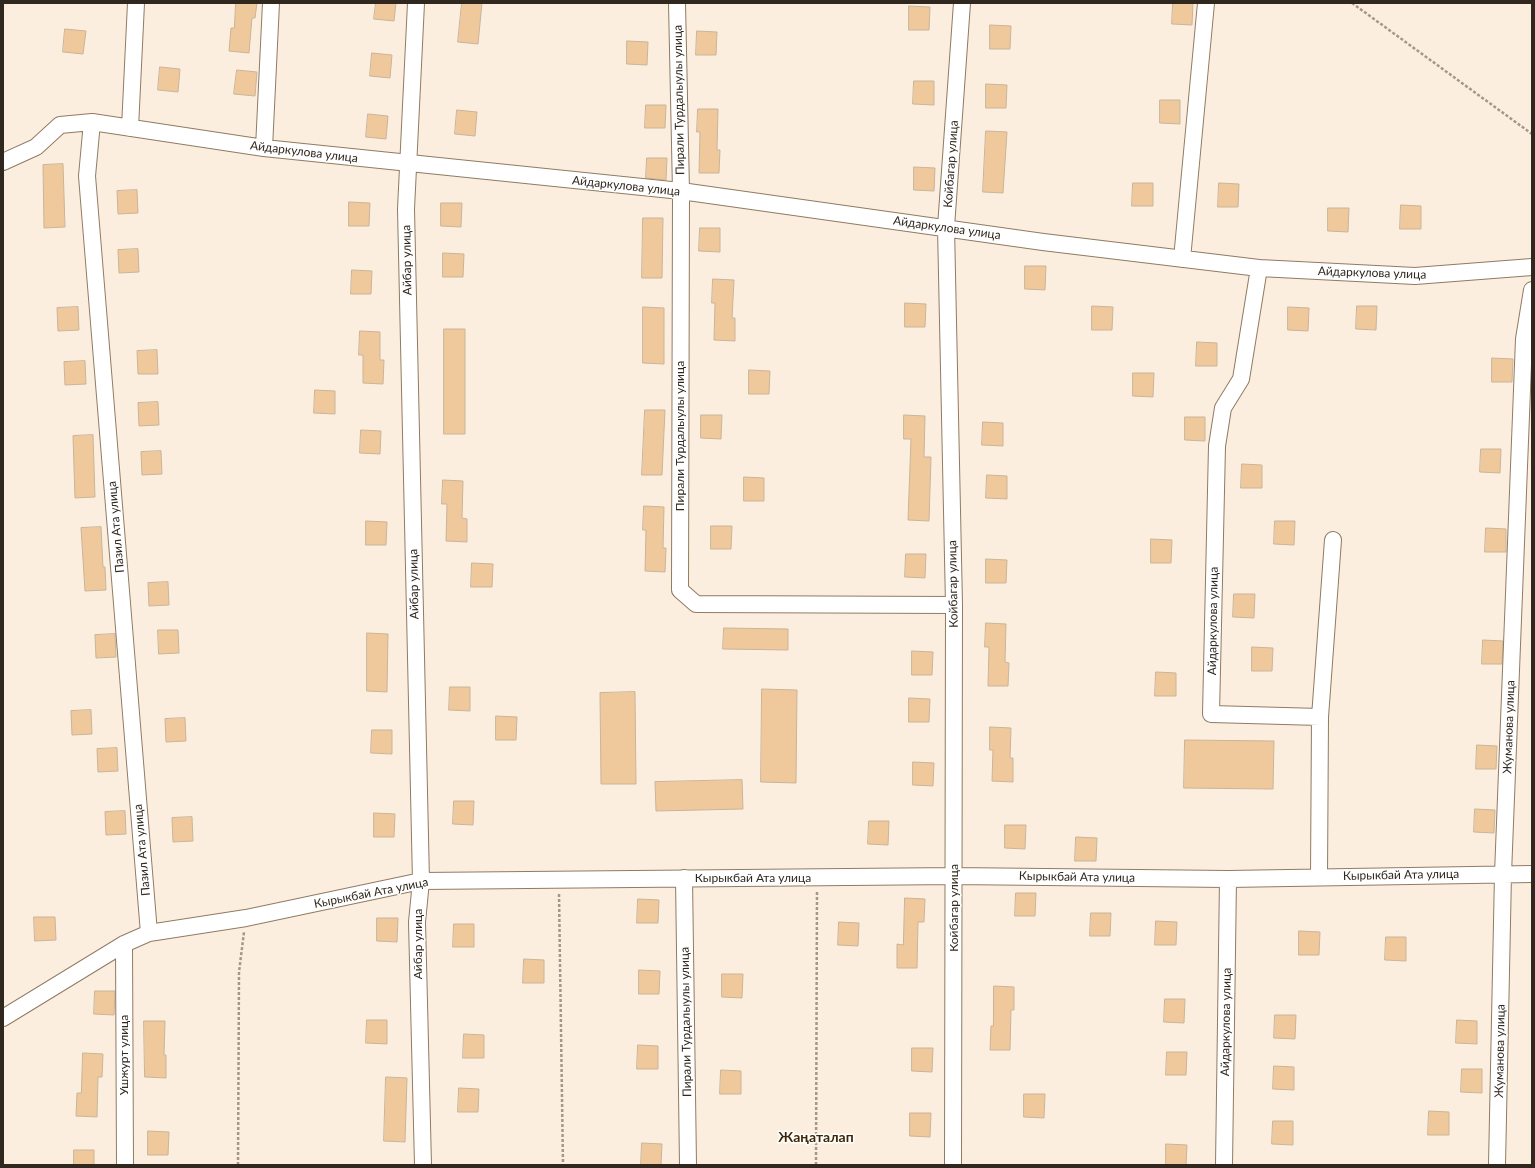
<!DOCTYPE html>
<meta charset="utf-8">
<style>
body{margin:0}
#map{position:relative;width:1535px;height:1168px;overflow:hidden;background:#fceede;font-family:Lato,sans-serif}
canvas{display:block}
.frame{position:absolute;inset:0;border:4px solid #30281e;pointer-events:none}
</style>
<div id="map">
<canvas width="1535" height="1168"></canvas>
<div class="frame"></div>
</div>
<script>
const g = document.querySelector('canvas').getContext('2d');
g.lineJoin = 'round';
function fill(path, color) {
  g.fillStyle = color;
  g.fill(path, 'evenodd');
}
function trace(path, color, width, dash) {
  g.strokeStyle = color;
  g.lineWidth = width;
  g.lineCap = dash ? 'butt' : 'round';
  g.setLineDash(dash || []);
  g.stroke(path);
}
function label(font, color, halo, rows, align = 'center') {
  g.font = font + ' Lato,sans-serif';
  g.lineWidth = 3;
  g.setLineDash([]);
  g.textBaseline = 'middle';
  g.strokeStyle = halo;
  g.fillStyle = color;
  for (const [text, x, y, turn = 0] of rows) {
    g.save();
    g.translate(x, y);
    g.rotate((+turn || 0) * Math.PI / 180);
    g.textAlign = isNaN(turn) ? turn : align;
    if (halo) g.strokeText(text, 0, 0);
    g.fillText(text, 0, 0);
    g.restore();
  }
}
const building = new Path2D(`
 M236,3H257L255,18H252L249,53L229,51L231,28H234Z
 M376,3H396L394,21L374,19Z
 M462,3H482L478,44L458,42Z
 M1173,3H1193L1192,25L1172,24Z
 M909,6L930,7L929,30H909Z
 M990,25L1011,26L1010,49H990Z
 M65,29L86,31L83,54L63,52Z
 M697,31L717,32L716,55H696Z
 M627,41L648,42L647,65L627,64Z
 M372,53L392,55L390,78L370,76Z
 M160,67L180,69L178,92L158,90Z
 M237,70L257,72L255,96L234,94Z
 M914,81H934V105L913,104Z
 M986,84L1007,85L1006,108H986Z
 M1160,100H1180V124L1160,123Z
 M646,105H666L665,128H645Z
 M698,109H718L717,150H720L719,173H699L700,132H697Z
 M457,110L477,112L475,136L455,134Z
 M368,114L388,116L386,139L366,137Z
 M986,131L1007,132L1003,193L983,192Z
 M647,158H667L666,180L646,178Z
 M63,164L65,227L44,228L43,165Z
 M914,167L935,168L934,191L914,190Z
 M1133,183H1153V206H1132Z
 M1219,183L1239,184L1238,207H1218Z
 M137,190L138,213L118,214L117,191Z
 M349,202L370,203L369,226H349Z
 M441,203H462L461,227L441,226Z
 M1401,205L1421,206V229H1400Z
 M1328,208H1349L1348,232L1328,231Z
 M643,218H663L662,278H642Z
 M700,228H720V252L699,251Z
 M138,249L139,272L119,273L118,250Z
 M443,253L464,254L463,277H443Z
 M1025,266H1046L1045,290L1025,289Z
 M352,270L372,271L371,294H351Z
 M713,279L734,280L732,318H735V341L714,340L715,303H712Z
 M905,303L926,304L925,327H905Z
 M1092,306L1113,307L1112,330H1092Z
 M1357,306H1377L1376,330L1356,329Z
 M78,307L79,330L58,331L57,308Z
 M643,307L664,308V364L643,363Z
 M1288,307L1309,308L1308,331L1288,330Z
 M444,329H465V434H444Z
 M360,331L380,332V360H384L383,384L363,383V355H359Z
 M1197,342L1217,343V366H1196Z
 M157,350L158,374H138L137,351Z
 M1492,358L1513,359L1512,382H1492Z
 M85,361L86,384L65,385L64,362Z
 M749,370L770,371L769,394H749Z
 M1133,373H1154L1153,397L1133,396Z
 M315,390L335,391V414L314,413Z
 M158,402L159,425L139,426L138,403Z
 M645,410H665L662,475H642Z
 M701,415H722L721,439L701,438Z
 M904,415L925,416L924,457H931L929,521L908,520L911,439H904Z
 M1185,417H1205V441L1185,440Z
 M983,422L1003,423V446L982,445Z
 M361,430L381,431L380,454L360,453Z
 M93,435L95,497L75,498L73,436Z
 M1481,449H1501L1500,473L1480,472Z
 M161,451L162,474L142,475L141,452Z
 M1242,464L1262,465V488H1241Z
 M987,475L1007,476V499L986,498Z
 M744,477L764,478V501H744Z
 M443,480L463,481L462,518L467,519V542L446,541L447,504H442Z
 M644,506L664,507L663,548H666L665,572L645,571L646,530H643Z
 M366,521L387,522L386,545H366Z
 M1275,521H1295L1294,545L1274,544Z
 M711,526H732L731,549H711Z
 M101,527L103,567H105L106,590L85,591L81,528Z
 M1486,528L1506,529V552H1485Z
 M1151,539L1172,540L1171,563H1151Z
 M906,554H926L925,578L905,577Z
 M986,559L1007,560L1006,583H986Z
 M472,563L493,564L492,587H471Z
 M168,582L169,605L149,606L148,583Z
 M1234,594H1255L1254,618L1233,617Z
 M986,623L1006,624L1005,662L1009,663L1008,686H988L989,647H985Z
 M724,628L788,629V650L723,649Z
 M158,630H178L179,653L159,654Z
 M367,633L388,634L387,692L367,691Z
 M115,634L116,657L96,658L95,635Z
 M1483,640L1503,641L1502,664H1482Z
 M1252,647L1273,648L1272,671H1252Z
 M912,651L933,652L932,675H912Z
 M1156,672L1176,673V696H1155Z
 M450,687H470V711L449,710Z
 M762,689L797,690L796,783L761,782Z
 M635,692L636,784H601L600,693Z
 M909,698L930,699L929,722H909Z
 M91,710L92,734L72,735L71,711Z
 M496,716L517,717L516,740H496Z
 M185,718L186,741L166,742L165,719Z
 M990,727L1011,728L1010,758H1013V782L992,781L993,750H990Z
 M372,730H392V754L371,753Z
 M1185,740L1274,741L1273,789L1184,788Z
 M1477,745L1497,746L1496,769H1476Z
 M117,748L118,771L98,772L97,749Z
 M913,762L934,763L933,786L913,785Z
 M742,780L743,809L656,811L655,782Z
 M454,801H474L473,825L453,824Z
 M1475,809L1495,810L1494,833L1474,832Z
 M125,811L126,834L106,835L105,812Z
 M374,813L395,814L394,837H374Z
 M192,817L193,841L173,842L172,818Z
 M869,821H889L888,845L868,844Z
 M1005,825H1026L1025,849L1005,848Z
 M1076,837L1097,838L1096,861H1075Z
 M1016,893H1036L1035,916H1015Z
 M905,898L925,899L924,922H918L917,968H897V944L903,945Z
 M638,899L659,900L658,923H637Z
 M1091,913H1111L1110,936H1090Z
 M34,917H55L56,940L35,941Z
 M377,918H398L397,942L377,941Z
 M1156,921L1177,922L1176,945H1155Z
 M839,922L859,923L858,946L838,945Z
 M454,924H474V947H453Z
 M1299,931L1320,932L1319,955H1299Z
 M1386,937H1406V961L1385,960Z
 M524,959L544,960V983H523Z
 M639,970L660,971L659,994H639Z
 M722,974H743L742,998L722,997Z
 M994,986L1014,987V1010H1011L1010,1050H990L991,1026H993Z
 M95,991H115L114,1015L94,1014Z
 M1165,999H1185L1184,1023L1164,1022Z
 M1275,1015H1296L1295,1039L1274,1038Z
 M367,1020H387V1044L366,1043Z
 M1457,1020L1477,1021V1044L1456,1043Z
 M144,1021H165L164,1055H166V1078L145,1077Z
 M464,1034L484,1035V1058H463Z
 M638,1045L658,1046V1069H637Z
 M912,1048H933L932,1072L912,1071Z
 M1167,1052H1187L1186,1075H1166Z
 M83,1053L103,1054L102,1077H98L97,1117L76,1116L77,1093H81Z
 M1274,1066L1294,1067V1090L1273,1089Z
 M1462,1069H1482V1093L1461,1092Z
 M721,1070L741,1071V1094H720Z
 M386,1077L407,1078L405,1142L384,1141Z
 M459,1088L479,1089L478,1112H458Z
 M1024,1094H1045L1044,1118L1024,1117Z
 M1429,1111L1449,1112V1135H1428Z
 M910,1113H931L930,1137L910,1136Z
 M1273,1121H1293V1145L1272,1144Z
 M148,1131L169,1132L168,1155H148Z
 M642,1143L662,1144L661,1165H641Z
 M1166,1144L1187,1145L1186,1165H1166Z
 M74,1150H94V1165H74Z`);
const path = new Path2D(`
 M1352,3L1532,134
 M559,894L563,1165
 M238,1165L239,972L244,932
 M816,1165L817,892`);
const minor = new Path2D(`
 M416,3L406,209L421,881L417,922L423,1165
 M677,3L681,191L680,590L696,604L954,605
 M92,122L87,176L149,933
 M130,128L136,3
 M264,148L271,3
 M3,162L36,147L60,125L92,122L264,148L681,191L1043,242L1259,268L1415,276L1532,267
 M1182,259L1206,3
 M1259,268L1241,379L1223,408L1217,446L1211,714L1320,717L1319,876
 M1320,717L1333,540
 M684,878L688,1165
 M124,944L125,1165
 M3,1018L124,944L149,933L246,918L421,881L954,876L1228,879L1532,874
 M953,1165L954,605L946,227L962,3
 M1224,1165L1228,879
 M1497,1165L1503,874L1524,339L1532,290`);
const streetNames = [
 ["Пирали Турдалыулы улица",679,100,-91],
 ["Айдаркулова улица",304,152,7],
 ["Койбагар улица",951,164,-86],
 ["Айдаркулова улица",626,186,6],
 ["Айдаркулова улица",947,228,8],
 ["Айбар улица",407,260,-91],
 ["Айдаркулова улица",1372,273,2],
 ["Пирали Турдалыулы улица",680,436,-90],
 ["Пазил Ата улица",116,527,-95],
 ["Айбар улица",414,584,-91],
 ["Койбагар улица",953,584,-91],
 ["Айдаркулова улица",1213,621,-89],
 ["Жуманова улица",1509,727,-88],
 ["Пазил Ата улица",142,850,-95],
 ["Кырыкбай Ата улица",1401,875,-1],
 ["Кырыкбай Ата улица",1077,877,1],
 ["Кырыкбай Ата улица",753,878],
 ["Кырыкбай Ата улица",371,893,-11],
 ["Койбагар улица",954,908,-90],
 ["Айбар улица",418,944,-90],
 ["Пирали Турдалыулы улица",686,1022,-91],
 ["Айдаркулова улица",1226,1022,-89],
 ["Жуманова улица",1500,1051,-89],
 ["Ушжурт улица",124,1055,-90]
];
const quarterNames = [
 ["Жаңаталап",816,1137]
];
fill(building, '#efc99c');
trace(building, '#c9b49a', 1);
trace(minor, '#907b63', 18);
trace(path, '#a29789', 2.5, [3, 2]);
trace(minor, '#fff', 16);
label('12px', '#30281e', '#fefefe', streetNames);
label('bold 14px', '#3e2703', '#fefefe', quarterNames);
</script>
